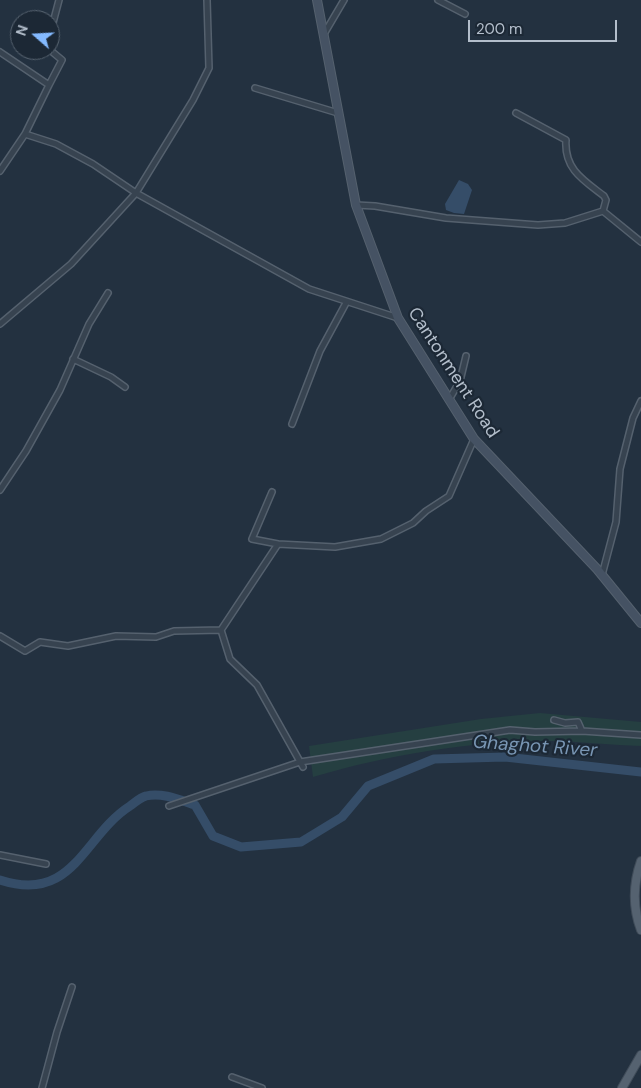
<!DOCTYPE html>
<style>
body{margin:0}
#map{position:relative;width:641px;height:1088px;overflow:hidden;background:#233140;font-family:"DM Sans",sans-serif}
canvas{display:block}
.north{position:absolute;left:10px;top:10px;width:50px;height:50px;box-sizing:border-box;background:#1c2835;border:1px solid #586471;border-radius:50%;rotate:289deg;font-size:14px;font-weight:700;line-height:20px;text-align:center;color:#b3becb}
.north::after{content:'';display:block;margin:auto;width:18px;height:22px;background:#84baff;clip-path:polygon(50% 0,100% 100%,50% 72%,0 100%)}
.scale{position:absolute;left:468px;top:20px;width:149px;height:22px;box-sizing:border-box;border:2px solid #b3becb;border-top:0;padding-left:6px;font-size:15px;line-height:18px;white-space:nowrap;color:#b3becb;-webkit-text-stroke:4px #1c2835;paint-order:stroke}
</style>
<div id="map">
<canvas width="641" height="1088"></canvas>
<div class="north">N</div>
<div class="scale">200 m</div>
</div>
<script>
const g = document.querySelector('canvas').getContext('2d');
g.lineJoin = 'round';
function fill(path, color) {
  g.fillStyle = color;
  g.fill(path, 'evenodd');
}
function trace(path, color, width, dash) {
  g.strokeStyle = color;
  g.lineWidth = width;
  g.lineCap = dash ? 'butt' : 'round';
  g.setLineDash(dash || []);
  g.stroke(path);
}
function label(font, color, halo, rows, align = 'center') {
  g.font = font + ' "DM Sans",sans-serif';
  g.lineWidth = 4.5;
  g.setLineDash([]);
  g.textBaseline = 'middle';
  g.strokeStyle = halo;
  g.fillStyle = color;
  for (const [text, x, y, turn = 0] of rows) {
    g.save();
    g.translate(x, y);
    g.rotate((+turn || 0) * Math.PI / 180);
    g.textAlign = isNaN(turn) ? turn : align;
    if (halo) g.strokeText(text, 0, 0);
    g.fillText(text, 0, 0);
    g.restore();
  }
}
const green = new Path2D(`
 M540,713L641,722V746C612,745 583,742 554,741C478,740 385,755 313,777L309,746L481,719Z`);
const water = new Path2D(`
 M459,180L468,184L472,190L464,214L454,213L446,210L445,204Z`);
const river = new Path2D(`
 M0,880C74,904 83,836 130,806C134,803 141,797 146,796C162,792 180,800 195,805L213,836L241,847L301,842L342,817L368,786L434,759L505,757L641,772`);
const street = new Path2D(`
 M438,0L465,14
 M50,34L59,0
 M324,34L344,0
 M0,52L49,85L25,134L0,171
 M49,85L62,60L50,50
 M255,88L338,113
 M516,113L566,140C564,169 583,180 604,196L606,200L603,211L641,242
 M25,134L56,144L93,164L136,193L309,289L398,318
 M356,205L375,206L446,218L538,225L565,223L603,211
 M0,324L71,264L136,193L193,100L209,68L207,0
 M73,359L111,377L125,387
 M450,398L460,381L466,356
 M292,424L320,351L346,303
 M0,490L26,451L60,390L89,324L108,293
 M272,492L252,539L278,544
 M602,575L616,522L620,469L633,418L641,401
 M0,636L25,651L40,642L68,646L116,636L156,637L174,631L221,630
 M582,731L641,735
 M303,767L257,685L230,659L221,630L278,544L335,547L381,539L413,523L426,511L449,496L474,439
 M169,806L300,762L510,730L535,732L582,731L578,722L565,723L554,720
 M0,855L46,864
 M232,1077L262,1088
 M42,1088L57,1032L72,987`);
const secondary = new Path2D(`
 M317,0L356,205L398,318L474,439L597,569L641,623`);
const primary = new Path2D(`
 M641,861C633,884 632,906 641,930
 M622,1088L641,1055`);
const streetNames = [
 ["Cantonment Road",453,373,57]
];
const waterNames = [
 ["Ghaghot River",535,747,4]
];
fill(green, '#253f41');
fill(water, '#354d68');
trace(river, '#354d68', 9);
trace(street, '#55616e', 8);
trace(secondary, '#55616e', 10);
trace(primary, '#404c59', 10);
trace(street, '#374350', 5);
trace(secondary, '#455263', 8);
trace(primary, '#556270', 8);
label('18px', '#b3becb', '#1c2835', streetNames);
label('italic 19px', '#7996b4', '#1c2835', waterNames);
</script>
